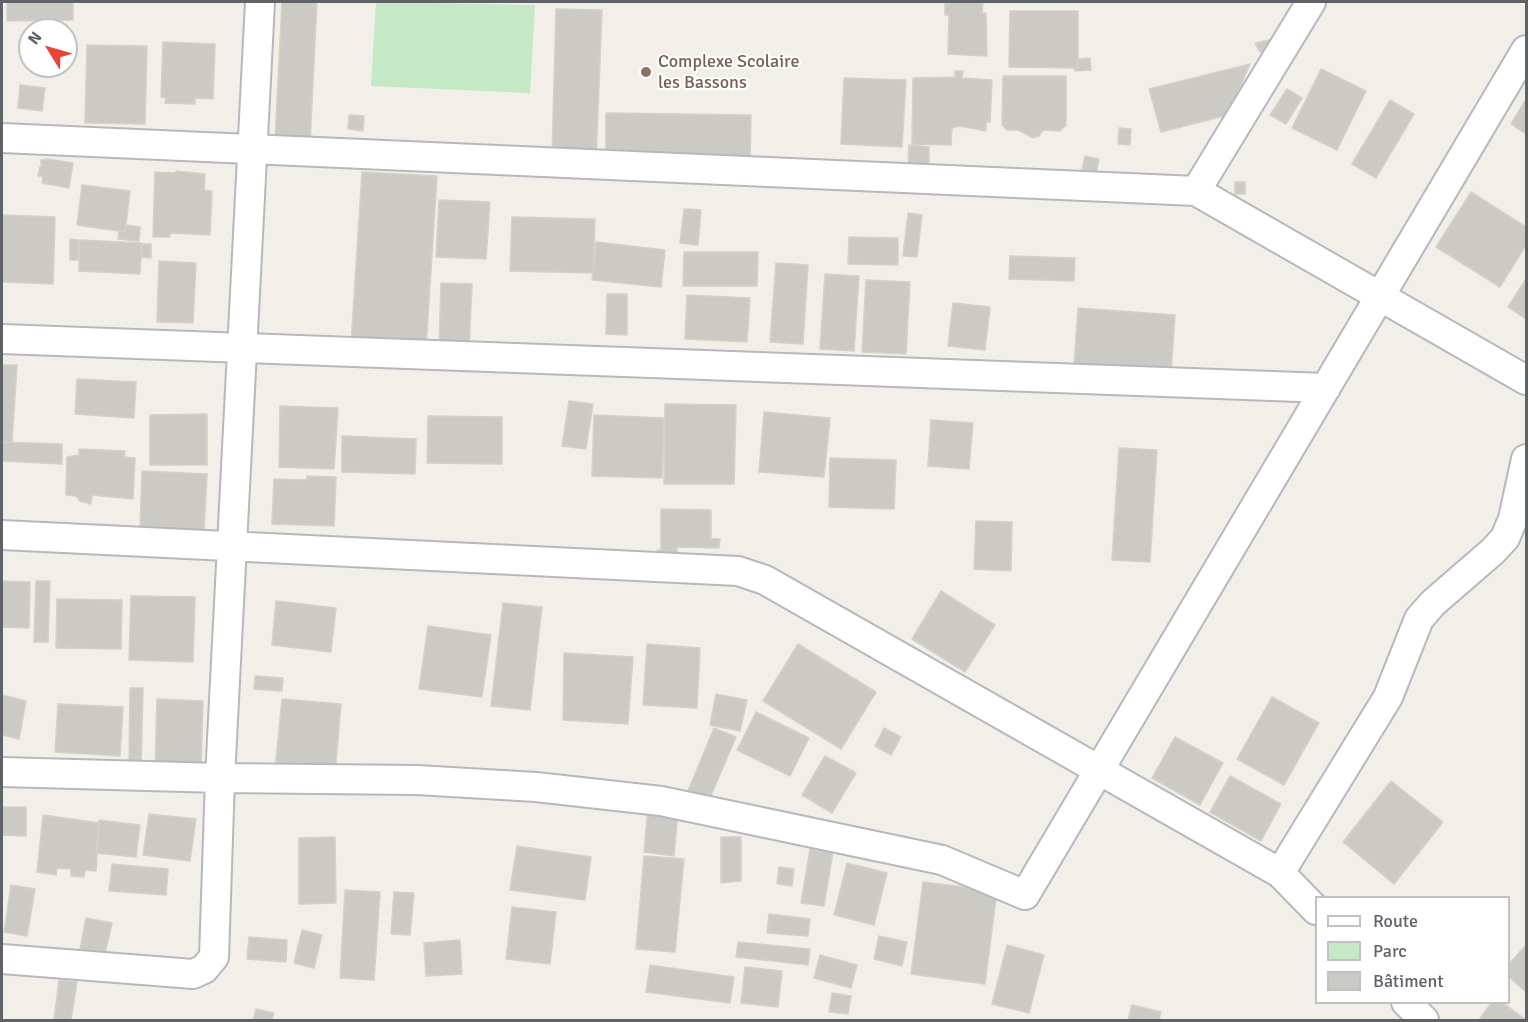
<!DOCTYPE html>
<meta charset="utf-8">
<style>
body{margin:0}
#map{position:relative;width:1528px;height:1022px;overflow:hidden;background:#f1efe8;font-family:Signika,sans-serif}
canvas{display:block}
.frame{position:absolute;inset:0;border:3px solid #5f6368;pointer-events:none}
.legend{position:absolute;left:1315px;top:896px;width:195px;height:108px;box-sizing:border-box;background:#fff;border:2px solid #bfc1c3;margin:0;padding:8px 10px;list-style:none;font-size:18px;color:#5f6368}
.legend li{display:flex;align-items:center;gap:12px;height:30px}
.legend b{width:30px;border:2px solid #bfc1c3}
.north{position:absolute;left:18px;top:18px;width:60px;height:60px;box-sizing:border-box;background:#fff;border:2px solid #bfc1c3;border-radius:50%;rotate:307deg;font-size:16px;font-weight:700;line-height:24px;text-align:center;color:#5f6368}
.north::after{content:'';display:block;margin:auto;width:21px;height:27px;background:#ea4335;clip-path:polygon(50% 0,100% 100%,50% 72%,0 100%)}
</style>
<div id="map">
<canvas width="1528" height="1022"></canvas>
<div class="frame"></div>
<ul class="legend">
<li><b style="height:8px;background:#fff"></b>Route</li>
<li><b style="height:16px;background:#c5e8c5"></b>Parc</li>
<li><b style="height:16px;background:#cccac5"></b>Bâtiment</li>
</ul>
<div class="north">N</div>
</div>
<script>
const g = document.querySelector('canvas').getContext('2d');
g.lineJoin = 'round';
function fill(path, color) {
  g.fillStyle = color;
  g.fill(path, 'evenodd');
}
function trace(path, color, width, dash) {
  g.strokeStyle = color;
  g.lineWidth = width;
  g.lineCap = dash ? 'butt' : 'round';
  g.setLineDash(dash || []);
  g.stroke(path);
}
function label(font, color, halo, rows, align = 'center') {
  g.font = font + ' Signika,sans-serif';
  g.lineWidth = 4.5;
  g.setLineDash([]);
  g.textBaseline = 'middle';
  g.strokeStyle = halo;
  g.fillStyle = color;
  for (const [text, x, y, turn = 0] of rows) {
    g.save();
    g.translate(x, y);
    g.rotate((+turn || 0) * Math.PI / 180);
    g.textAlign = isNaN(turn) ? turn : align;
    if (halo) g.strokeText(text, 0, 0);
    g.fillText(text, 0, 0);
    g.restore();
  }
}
const green = new Path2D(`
 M376,2L535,5L530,93L371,86Z`);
const building = new Path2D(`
 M7,2H73V20L7,21Z
 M282,2H317L310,142L275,140Z
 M945,2H983L982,13H986L987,56L948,54L949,15H945Z
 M556,9L602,10L596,161L552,159Z
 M1010,11H1078V68L1009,67Z
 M1274,39L1265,54L1259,51L1255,43Z
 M163,42L215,44L213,99L195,98V104L165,103L166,98L161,97Z
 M87,45L147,46L145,124L85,123Z
 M1090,58L1091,70L1075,71V68H1078V59Z
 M1250,64L1228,115L1161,132L1149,89Z
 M1321,69L1366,91L1337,150L1292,128Z
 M955,71H963L962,78L992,80L990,122H986V131L960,126L952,128L951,145L912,144L913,78L955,77Z
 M1003,76H1066V125L1060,131L1043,130L1039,136L1033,138L1018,130H1007L1002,125Z
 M844,78L906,80L902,147L841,144Z
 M20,85L45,88L42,111L18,108Z
 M1287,89L1302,98L1286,124L1270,115Z
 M1526,99V134L1511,124Z
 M1390,100L1414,114L1376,178L1352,164Z
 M606,113L751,115L750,159L606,157Z
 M349,115L364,116L363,131L348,129Z
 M1119,128L1131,129L1130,145L1118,144Z
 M909,145L929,147V170L908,168Z
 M1085,156L1099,159L1096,173L1082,170Z
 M47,159L73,163L69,188L42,183L43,176H38L40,167L43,164H41V160Z
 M176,171L205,174L204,190L212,191L210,235L170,233V237H153L155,172L176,173Z
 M362,172L437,176L426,348L351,344Z
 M1235,182H1245V194H1235Z
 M82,185L130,191L125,232L77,225Z
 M1471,192L1526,227V245L1500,287L1436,247Z
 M439,200L490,202L486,259L436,257Z
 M684,209L701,210L698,245L680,243Z
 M908,213L922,215L917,257L903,256Z
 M2,215L55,217L53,284L2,282Z
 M512,217L595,219L593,273L510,271Z
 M125,225L140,227L139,241L118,239L119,231L125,232Z
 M849,237L898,238V265L848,264Z
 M70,239L78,240V260H70Z
 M79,240L142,243L140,274L79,271Z
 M596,242L665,250L661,287L592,280Z
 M142,244H151V258L141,257Z
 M684,252H758L757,286H683Z
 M1010,256L1075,258L1074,281L1009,279Z
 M159,261L196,263L193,323L157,322Z
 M776,263L808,265L803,344L770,342Z
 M825,274L859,276L854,351L820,349Z
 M1526,279V319L1508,307Z
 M866,280L910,282L906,354L862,352Z
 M441,283L472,284L469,348H439Z
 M607,294H627V335L606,334Z
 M687,295L750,298L747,342L685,339Z
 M953,303L990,307L985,350L948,346Z
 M1078,308L1175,315L1171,373L1074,367Z
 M2,365H17L12,442H2Z
 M77,379L136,382L134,418L75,414Z
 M569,401L593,404L586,449L562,446Z
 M665,404L736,405L734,484H664Z
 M280,406L338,408L334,469L279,467Z
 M764,412L830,418L824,477L759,472Z
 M207,414V465H150V415Z
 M594,415L664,418L662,478L592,476Z
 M428,416L502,417V464L427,463Z
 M931,420L973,423L969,469L928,466Z
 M342,436L416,439L415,474L342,472Z
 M2,442L62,444V464L2,461Z
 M1119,448L1157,450L1150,562L1112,560Z
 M79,449L125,451L124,457L135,458L133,499L92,495L91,504L80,501L76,496L66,495L67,457L79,455Z
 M830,458L896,460L894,509L829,507Z
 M142,471L207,474L204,532L140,529Z
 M307,476L336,477L334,526L272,524L274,479L306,480Z
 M661,509L711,510V539H720L719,548L677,547V560H657V550H661Z
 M976,521L1012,522L1011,571L974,569Z
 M2,581L30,582L29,628L2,627Z
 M36,581H50L48,642H34Z
 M941,591L995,625L965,672L912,639Z
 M131,596L195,597L193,662L129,660Z
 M57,599L122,600L121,649L56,648Z
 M276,601L336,608L331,652L272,645Z
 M503,603L542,607L530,710L491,706Z
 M428,626L491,635L482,697L419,689Z
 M647,644L700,648L697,708L643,705Z
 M798,644L876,692L841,749L763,701Z
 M564,653L633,657L628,724L563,720Z
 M255,676L283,678L282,691L254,689Z
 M130,688H143L141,771H129Z
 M716,694L747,700L740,731L710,725Z
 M2,695L26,701L19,739L2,735Z
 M1272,697L1319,723L1284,785L1237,759Z
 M157,699L203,701L201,772L155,771Z
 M282,699L341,704L335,775L275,770Z
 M58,704L123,707L120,756L55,752Z
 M756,712L809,738L790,776L737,750Z
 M714,728L736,737L707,805L686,796Z
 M884,728L901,737L891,755L875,746Z
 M1175,737L1223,763L1200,805L1152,778Z
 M825,756L856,773L832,813L802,795Z
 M1230,776L1281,804L1261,841L1210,812Z
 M1391,781L1443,822L1394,884L1343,842Z
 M2,807H26V836L2,835Z
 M648,807L678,811L674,856L644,852Z
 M149,814L196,819L190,861L143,855Z
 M43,815L99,823L96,871L85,870L84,877L71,876V869L57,868L56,875L37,872Z
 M99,820L140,825L136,857L96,853Z
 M335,837L336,903L299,904V838Z
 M721,837H741V881L721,883Z
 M517,846L591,857L585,900L510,890Z
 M810,849L833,852L824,906L801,903Z
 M644,856L684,859L675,952L636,949Z
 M847,863L887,873L874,925L834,915Z
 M112,864L168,869L166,895L109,891Z
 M779,867L794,869L792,886L777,884Z
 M923,882L997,891L985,984L911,974Z
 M11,885L35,889L27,936L4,932Z
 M345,890L380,892L374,980L340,978Z
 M394,892L414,893L410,935L391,934Z
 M512,907L556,912L550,964L506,959Z
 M769,914L810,919L808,936L767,933Z
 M86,918L112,923L105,954L80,949Z
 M302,930L322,935L314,968L294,963Z
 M879,936L907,942L902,966L874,959Z
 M249,937L287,940L286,962L247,959Z
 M460,940L462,974L426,976L424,943Z
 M738,942L810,949L808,965L736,957Z
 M1007,945L1044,955L1029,1013L992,1004Z
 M1526,945V992L1508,976V965Z
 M820,955L857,965L851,988L814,978Z
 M650,965L734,977L730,1003L646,992Z
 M745,967L782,971L778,1007L741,1003Z
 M59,980L77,982L71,1020H54Z
 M832,993L851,996L848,1014L829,1012Z
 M1492,1002H1502L1526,1020H1479Z
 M1132,1005L1161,1012L1159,1020H1128Z
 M256,1009L274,1013L272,1020H253Z`);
const minor = new Path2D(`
 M2,138L1196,191L1526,380
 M1196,191L1311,2
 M2,339L1326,388
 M2,535L738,571L765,580L1280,873L1316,910
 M2,772L220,778L417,780L536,787L661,801L942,860L1025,895L1526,50
 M1280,873L1388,697L1419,619L1433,603L1493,551L1505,538L1513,519L1526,459
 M2,959L193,974L204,969L214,957L220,778L260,2
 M1406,1002L1424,1020`);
const markers = [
 [646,72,6,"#8d6e63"]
];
const educationNames = [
 ["Complexe Scolaire",658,62],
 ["les Bassons",658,83]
];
fill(green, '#c5e8c5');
fill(building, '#cccac5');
trace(building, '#d6d1c6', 1.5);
trace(minor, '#b5b8bc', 32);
trace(minor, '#fff', 28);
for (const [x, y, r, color] of markers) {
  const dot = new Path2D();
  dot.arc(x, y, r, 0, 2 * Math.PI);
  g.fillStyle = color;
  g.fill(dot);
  trace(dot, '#fff', 2);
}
label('18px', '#785e54', '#fff', educationNames, 'left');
</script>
